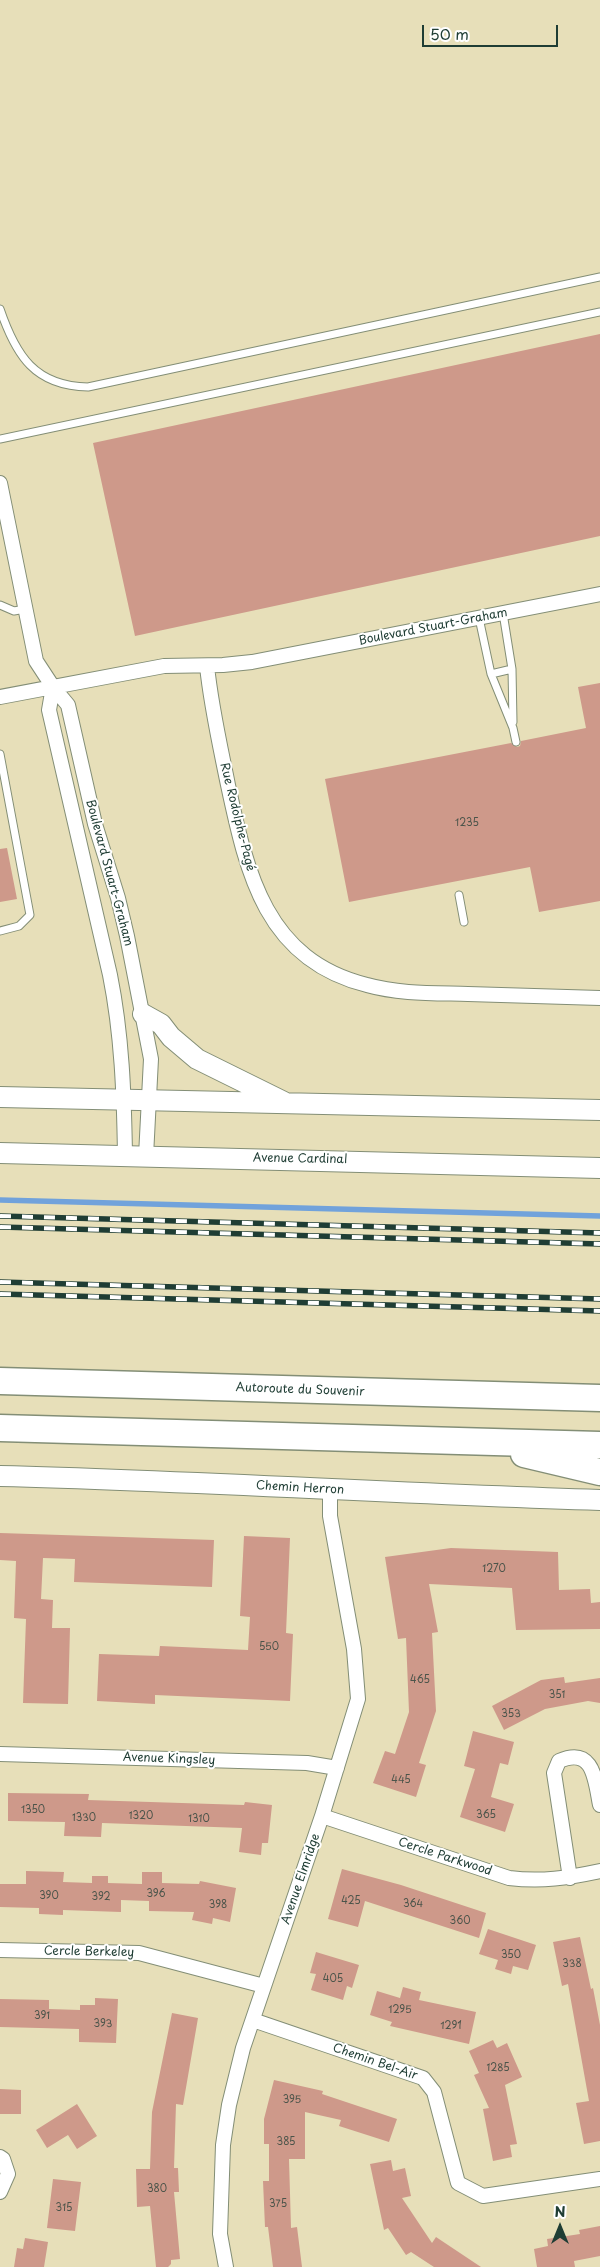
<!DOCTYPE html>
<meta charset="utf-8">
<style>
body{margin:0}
#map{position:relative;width:600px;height:2267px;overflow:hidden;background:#e7dfb9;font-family:"Playpen Sans",sans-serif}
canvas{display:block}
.north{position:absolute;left:535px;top:2202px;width:50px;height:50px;-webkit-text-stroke:4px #fff;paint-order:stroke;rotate:0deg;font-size:14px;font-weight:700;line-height:20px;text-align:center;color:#1f3d34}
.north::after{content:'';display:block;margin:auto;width:18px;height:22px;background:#1f3d34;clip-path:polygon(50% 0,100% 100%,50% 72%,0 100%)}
.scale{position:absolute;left:422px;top:25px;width:136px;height:22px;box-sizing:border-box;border:2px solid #1f3d34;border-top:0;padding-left:6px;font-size:15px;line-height:18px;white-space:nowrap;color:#1f3d34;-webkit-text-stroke:4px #fff;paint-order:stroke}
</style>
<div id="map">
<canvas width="600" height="2267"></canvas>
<div class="north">N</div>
<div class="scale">50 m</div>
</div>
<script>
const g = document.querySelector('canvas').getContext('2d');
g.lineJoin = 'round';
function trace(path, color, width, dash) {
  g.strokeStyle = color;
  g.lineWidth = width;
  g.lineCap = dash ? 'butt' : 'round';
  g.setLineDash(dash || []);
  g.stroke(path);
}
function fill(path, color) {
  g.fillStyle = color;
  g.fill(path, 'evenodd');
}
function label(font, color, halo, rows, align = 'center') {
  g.font = font + ' "Playpen Sans",sans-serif';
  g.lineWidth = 4;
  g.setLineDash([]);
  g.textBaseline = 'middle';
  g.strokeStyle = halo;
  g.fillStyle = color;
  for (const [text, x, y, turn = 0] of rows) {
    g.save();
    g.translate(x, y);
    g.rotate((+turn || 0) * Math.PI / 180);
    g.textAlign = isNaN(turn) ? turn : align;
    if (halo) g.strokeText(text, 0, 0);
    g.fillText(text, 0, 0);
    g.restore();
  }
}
const stream = new Path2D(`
 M0,1200L600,1216`);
const building = new Path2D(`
 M600,334V536L135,636L93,443Z
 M600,683V901L539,912L530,867L349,902L325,779L511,743L517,747L520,746L521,741L586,728L578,687Z
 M7,848L17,899L0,902V849Z
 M0,1533L214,1540L212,1587L74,1582L75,1559L43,1558L41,1599L53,1600L52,1628H70L68,1704L23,1703L26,1619L14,1618L16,1561L0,1560Z
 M244,1536L290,1538L286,1633L293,1634L290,1701L155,1695V1704L97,1701L99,1654L159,1656L160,1646L248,1650L250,1617L240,1616Z
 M451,1548L558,1552L559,1590L590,1589L591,1603L600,1602V1629L516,1630L512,1588L429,1584L438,1632L432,1633L436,1711L419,1763L426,1765L416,1797L373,1783L385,1751L395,1754L409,1712L406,1638L398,1639L385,1557Z
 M564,1677L565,1683L600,1678V1703L588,1701L545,1709L504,1730L492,1706L541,1680Z
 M473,1731L514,1742L508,1765L500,1763L491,1797L514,1804L505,1832L460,1817L475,1769L464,1766Z
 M8,1793L89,1794L88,1800L244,1805L245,1802L272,1805L268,1843H262L261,1855L239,1852L242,1828L102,1823L101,1837L64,1836L65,1822L8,1821Z
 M342,1869L401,1885L486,1913L479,1938L365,1901L358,1927L328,1919Z
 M26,1871L64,1872L63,1882L92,1883V1876H108V1883L142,1884V1872H162V1883L199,1884L200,1881L236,1888L230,1922L213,1918L212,1924L192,1920L194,1912L149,1911V1901L121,1900V1912L63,1910V1915L39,1914V1908L0,1907V1884H26Z
 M488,1929L536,1945L528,1970L513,1966L511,1974L495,1969L498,1960L479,1954Z
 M580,1937L591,1989L593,1988L600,2025V2141L584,2144L576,2103L589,2101L568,1984L562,1986L553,1942Z
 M316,1952L359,1965L352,1988L347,1986L343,2000L311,1990L316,1974L310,1973Z
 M403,1987L421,1992L419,2000L476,2012L469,2044L390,2026L392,2022L370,2015L377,1991L400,1998Z
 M95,1998L118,1999L116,2043L79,2042V2029L0,2027V1999L49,2000V2009L80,2010V2005H95Z
 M172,2013L198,2018L183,2105L176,2104L174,2168H178L179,2192H174L180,2259L171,2260V2264L168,2267H156L150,2206L137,2207L136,2169H150L152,2112Z
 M493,2040L497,2048L507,2043L522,2077L505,2085L517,2144L510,2145L512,2157L493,2161L483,2109L489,2108L474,2075L479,2073L469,2051Z
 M274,2080L323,2091L322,2094L397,2119L389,2142L339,2126L341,2120L305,2112V2159H289L291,2228L297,2227L302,2267H273L268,2227H265L263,2181H269V2144H264V2119Z
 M0,2089L21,2090V2114H0Z
 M77,2104L97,2136L77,2149L68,2135L47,2148L36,2130Z
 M391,2160L393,2171L405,2168L411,2196L402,2198L432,2243L436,2237L481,2267H434L411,2252L406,2255L388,2228L384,2230L370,2164Z
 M53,2179L81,2182L75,2231L47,2228Z
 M600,2226V2256L574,2261L575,2267H537L534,2249L548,2246L547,2239L580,2234L579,2230Z
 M25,2238L48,2242L44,2267H14L17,2248L23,2249Z`);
const service = new Path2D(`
 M0,309C16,356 35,386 88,387L600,277
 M0,439L600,312
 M0,605L14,611L25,609
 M503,613L512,669L513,722
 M479,618L491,674L513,728L516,742
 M491,674L512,669
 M0,754L30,915L19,926L0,931
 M459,895L464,922`);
const minor = new Path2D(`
 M0,483L36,661L53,687L68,705L95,824L118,898L127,936L151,1059L146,1156
 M207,666C211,706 220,745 228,785C247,874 266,960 367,985C399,994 434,993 468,994C512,995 556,997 600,998
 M53,687L49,710L110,975C122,1035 124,1094 125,1155
 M0,697L164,666L223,665L252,662L600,594
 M0,1754L307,1763L337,1768
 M322,1816L509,1878C542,1882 567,1878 600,1871
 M570,1878L554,1773L559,1761C594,1746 595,1780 600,1805
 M0,1950L139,1953L264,1986
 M253,2020L423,2078L434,2092L458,2183L483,2196L600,2179
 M0,2157L3,2159L8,2174L0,2192
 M226,2267L220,2234L223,2145L229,2105L243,2048L322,1816L358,1699L354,1649L330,1516V1489`);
const secondary = new Path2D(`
 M143,1014L161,1024L171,1037L197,1059L284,1102
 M0,1097L600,1110
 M0,1153L600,1168
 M0,1476C200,1481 400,1494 600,1500`);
const motorway = new Path2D(`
 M0,1381L600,1398
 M0,1428L600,1445
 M524,1454L600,1472`);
const rail = new Path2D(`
 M0,1216L600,1233
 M0,1227L600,1244
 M0,1282L600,1299
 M0,1294L600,1311`);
const numberNames = [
 ["1235",467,823],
 ["1270",494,1569],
 ["550",269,1647],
 ["465",420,1680],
 ["351",557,1695],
 ["353",511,1714],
 ["445",401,1780],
 ["1350",33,1810],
 ["365",486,1815],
 ["1320",141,1816],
 ["1330",84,1818],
 ["1310",199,1819],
 ["396",156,1894],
 ["390",49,1896],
 ["392",101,1897],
 ["425",351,1901],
 ["364",413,1904],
 ["398",218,1905],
 ["360",460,1921],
 ["350",511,1955],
 ["338",572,1964],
 ["405",333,1979],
 ["1295",400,2010],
 ["391",42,2016],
 ["393",103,2024],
 ["1291",451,2026],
 ["1285",498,2068],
 ["395",292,2100],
 ["385",286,2142],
 ["380",157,2189],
 ["375",278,2204],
 ["315",64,2208]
];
const streetNames = [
 ["Boulevard Stuart-Graham",433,627,-11],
 ["Rue Rodolphe-Pagé",237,817,76],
 ["Boulevard Stuart-Graham",109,873,75],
 ["Avenue Cardinal",300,1159,1],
 ["Autoroute du Souvenir",300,1390,2],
 ["Chemin Herron",300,1488,3],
 ["Avenue Kingsley",169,1759,2],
 ["Cercle Parkwood",445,1857,18],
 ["Avenue Elmridge",301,1879,-71],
 ["Cercle Berkeley",89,1952,1],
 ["Chemin Bel-Air",375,2062,19]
];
trace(stream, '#71a2db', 5.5);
fill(building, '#ce998a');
trace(service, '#838e76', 9);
trace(minor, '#838e76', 16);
trace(secondary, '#838e76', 22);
trace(motorway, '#838e76', 29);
trace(service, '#fff', 7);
trace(minor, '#fff', 14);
trace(secondary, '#fff', 20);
trace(motorway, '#fff', 26);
trace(rail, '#1f3d34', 5.5);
trace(rail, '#fff', 4, [11]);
label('10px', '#4b544a', null, numberNames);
label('12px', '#1f3d34', '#fff', streetNames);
</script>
